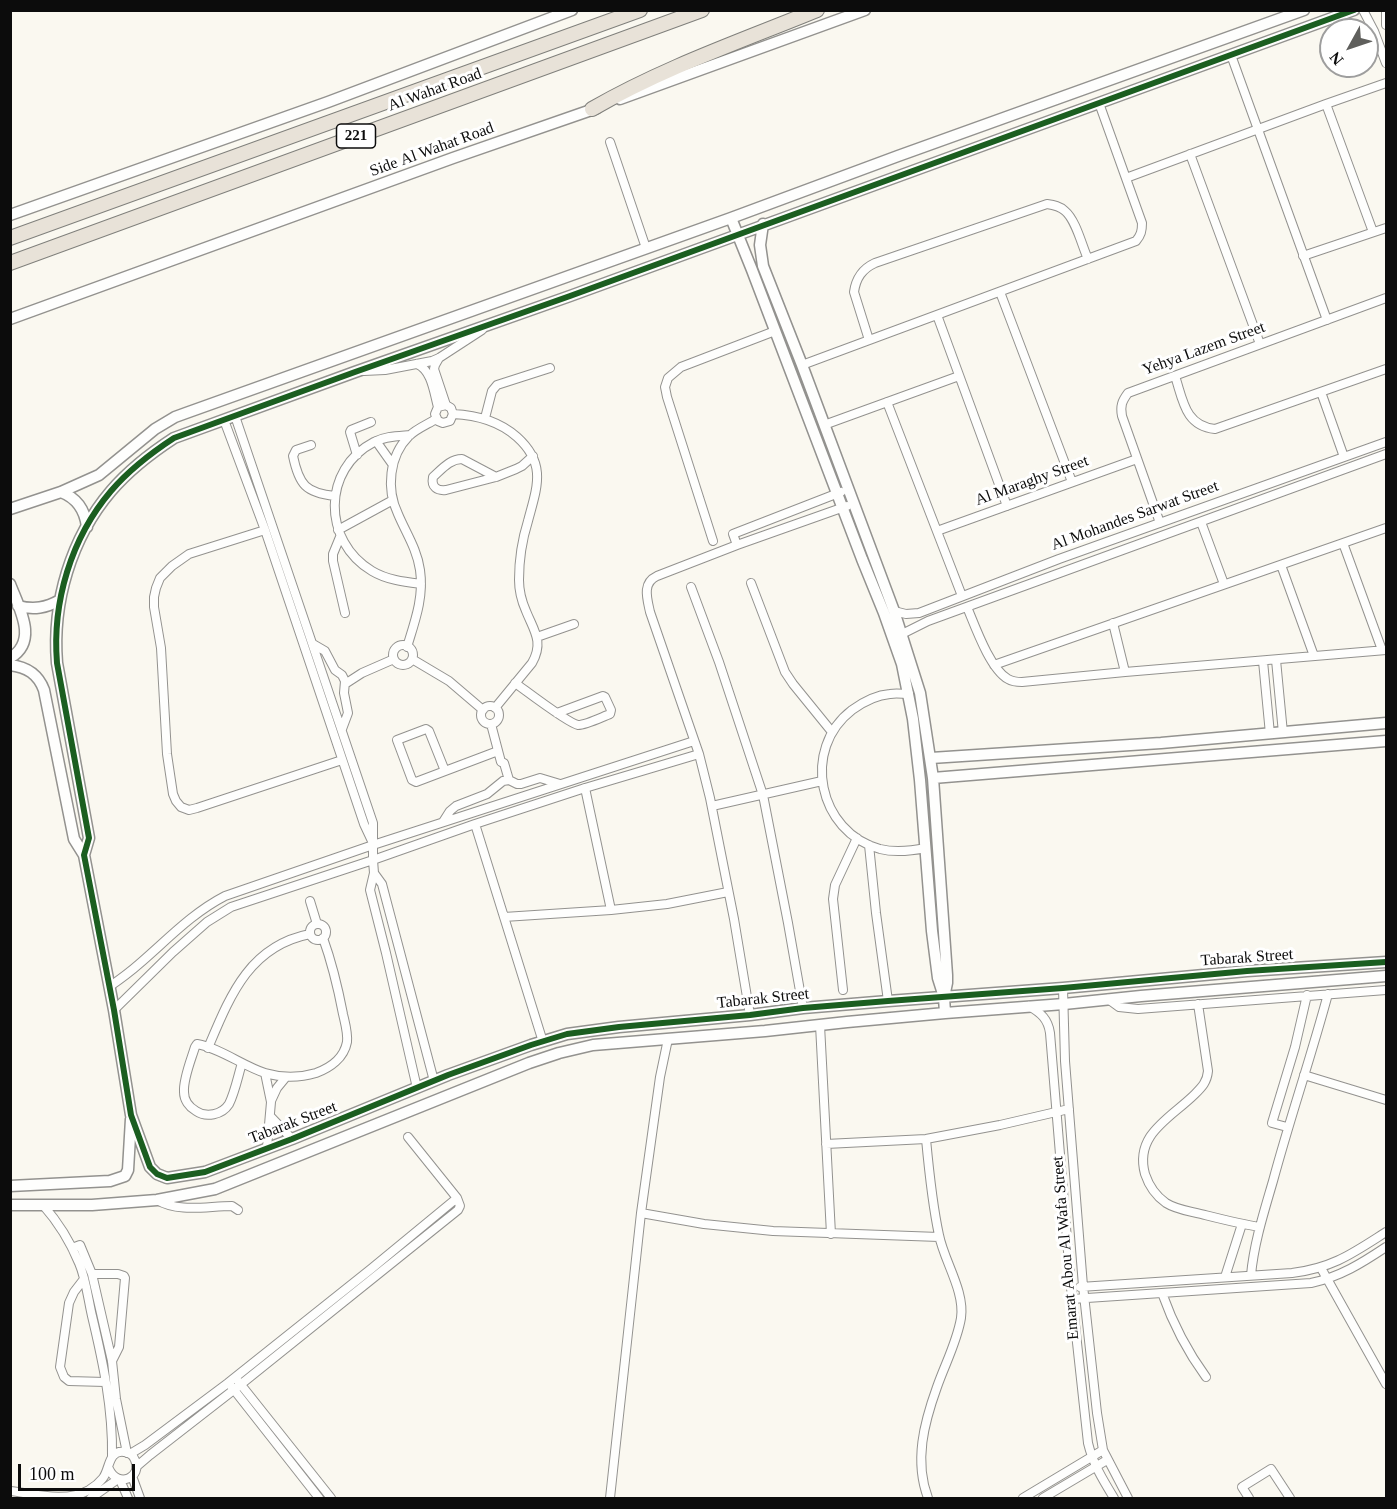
<!DOCTYPE html>
<style>
body{margin:0}
#map{position:relative;width:1397px;height:1509px;overflow:hidden;background:#faf8f0;font-family:Georgia,serif}
canvas{display:block}
.frame{position:absolute;inset:0;border:12px solid #0c0c0c;pointer-events:none}
.north{position:absolute;left:1319px;top:18px;width:60px;height:60px;box-sizing:border-box;background:#fff;border:2px solid #9e9e9e;border-radius:50%;rotate:230deg;font-size:16px;font-weight:700;line-height:24px;text-align:center;color:#0c0c0c}
.north::after{content:'';display:block;margin:auto;width:21px;height:27px;background:#5f5f5c;clip-path:polygon(50% 0,100% 100%,50% 72%,0 100%)}
.scale{position:absolute;left:18px;top:1464px;width:117px;height:27px;box-sizing:border-box;border:3px solid #0c0c0c;border-top:0;padding-left:8px;font-size:18px;line-height:21px;white-space:nowrap;color:#0c0c0c;-webkit-text-stroke:4px #fff;paint-order:stroke}
</style>
<div id="map">
<canvas width="1397" height="1509"></canvas>
<div class="frame"></div>
<div class="north">N</div>
<div class="scale">100 m</div>
</div>
<script>
const g = document.querySelector('canvas').getContext('2d');
g.lineJoin = 'round';
function trace(path, color, width, dash) {
  g.strokeStyle = color;
  g.lineWidth = width;
  g.lineCap = dash ? 'butt' : 'round';
  g.setLineDash(dash || []);
  g.stroke(path);
}
function label(font, color, halo, rows, align = 'center') {
  g.font = font + ' Georgia,serif';
  g.lineWidth = 6;
  g.setLineDash([]);
  g.textBaseline = 'middle';
  g.strokeStyle = halo;
  g.fillStyle = color;
  for (const [text, x, y, turn = 0] of rows) {
    g.save();
    g.translate(x, y);
    g.rotate((+turn || 0) * Math.PI / 180);
    g.textAlign = isNaN(turn) ? turn : align;
    if (halo) g.strokeText(text, 0, 0);
    g.fillText(text, 0, 0);
    g.restore();
  }
}
const minor = new Path2D(`
 M1363,10L1374,31L1386,63
 M1386,10V25
 M1231,55L1327,320
 M1326,104L1373,232
 M610,142L646,248
 M1190,154L1260,344
 M1126,178L1326,104L1386,83
 M1303,256L1386,228
 M1000,292L1072,482
 M937,315L1007,506
 M869,340L854,292C856,278 862,269 875,263L1047,204C1054,205 1060,206 1065,211C1076,220 1082,246 1088,259
 M439,358L435,365L434,369L446,405L451,408L453,414L450,421L443,423L438,421L435,414L438,407L446,405
 M417,364C432,370 434,393 438,407
 M802,365L1136,241C1141,235 1142,231 1142,223L1099,103
 M364,371L385,370L432,361L439,358L482,330
 M1175,376C1183,400 1185,426 1215,429L1386,369
 M1321,392L1344,457
 M887,402L962,596
 M453,414C476,415 499,421 517,437C547,464 537,487 528,521C522,540 519,560 519,580C519,591 522,602 526,611C534,631 544,642 532,663L495,708
 M235,416L373,823V860L374,873
 M485,418L492,391L497,385L550,368
 M224,420L265,530L364,824L372,841
 M824,425L959,376
 M410,435C398,436 385,436 374,442C322,469 322,541 372,571C387,580 405,582 421,584
 M376,441L393,465
 M311,445L296,450L293,456C299,485 306,493 335,496
 M357,455L350,432L351,430L371,422
 M496,477L462,459C450,459 442,469 433,477C431,487 437,491 446,490L496,477L516,469L522,466L533,456
 M1201,522L1224,584
 M1160,523L1122,416C1120,406 1122,401 1128,393L1386,298
 M265,530L189,554L172,566L160,578L156,588L154,597V607L161,648L167,754L173,794L176,801L181,807L189,810L197,808L342,760
 M338,530L393,500
 M937,531L1137,459
 M340,537L333,554V561L345,613
 M713,541L667,397L665,387L668,378L681,367L775,331
 M1343,543L1382,650
 M737,545L733,534L841,492
 M1281,565L1314,656
 M751,583L785,672L793,684L832,732
 M691,587L719,662L763,795L788,923L803,1008
 M967,607C975,626 990,669 1008,679C1013,682 1017,682 1022,682L1125,672L1386,650
 M894,611L906,614L919,613L1059,559L1386,442
 M1113,623L1125,672
 M898,636L928,621L1386,454
 M537,637L574,624
 M313,644L325,651L335,670L342,675L345,681L344,693L348,713L342,729
 M393 655a10 10 0 1 1 20 0a10 10 0 1 1-20 0Z
 M407,647C415,621 424,597 420,570C417,549 406,533 398,514C386,489 389,456 409,436C416,429 428,424 436,419
 M412,659L449,681L483,710
 M1276,660L1283,733
 M1263,661L1270,734
 M994,665L1386,528
 M515,683C525,690 569,724 578,725C586,725 602,717 610,714L611,710L605,697L603,696L557,713
 M345,684L362,673L394,659
 M909,694C903,694 896,693 890,694C877,695 863,702 852,710C801,749 818,832 880,849C896,853 911,851 926,848
 M481 715a9 9 0 1 1 18 0a9 9 0 1 1-18 0Z
 M491,724L501,762L504,763L509,780
 M445,771L429,731L426,729L397,740L412,780L416,782L498,751
 M585,788L611,910
 M712,806L822,781
 M443,822L450,811L456,806L487,794L503,781L509,780L517,784H521L540,778L560,784
 M475,824L543,1042
 M869,845L876,913L888,1001
 M310,901L317,924
 M504,917L611,910L667,904L728,892
 M310 932a8 8 0 1 1 16 0a8 8 0 1 1-16 0Z
 M109,987C119,980 130,972 139,964C167,940 192,913 225,896L373,845L694,741
 M1063,988L1065,1061L1083,1286L1097,1413L1103,1450L1128,1498
 M843,990L833,899L835,885L857,838
 M1108,999L1119,1007L1138,1009L1386,990
 M1198,1004L1208,1071C1207,1082 1202,1087 1195,1094C1171,1118 1134,1134 1145,1174C1149,1186 1156,1196 1166,1203C1177,1210 1190,1211 1201,1214C1221,1219 1240,1224 1260,1227
 M1029,1006C1041,1013 1048,1019 1050,1033L1071,1288L1088,1443C1093,1464 1103,1480 1114,1498
 M114,1010L173,952L207,922L231,907L373,860L475,824L585,788L699,754
 M750,1015L734,919L710,798L699,754L650,612C647,598 642,583 657,576L737,545L847,506
 M820,1025L831,1234
 M208,1048C230,996 249,946 310,934
 M242,1063C238,1076 235,1092 229,1104C222,1115 206,1118 196,1111C189,1107 184,1100 184,1092C183,1079 191,1060 195,1047L197,1044C220,1048 243,1066 265,1073C282,1078 299,1078 316,1073C330,1068 344,1058 347,1042C348,1033 345,1023 343,1014C338,988 332,963 323,938
 M265,1073L271,1102L267,1147
 M1304,1075L1386,1100
 M417,1088L386,953L370,890L374,873L382,884L434,1081
 M271,1101L277,1088L286,1077
 M271,1117L292,1139
 M1287,1127L1272,1123L1295,1047L1307,995
 M926,1139C929,1171 932,1203 939,1235C944,1261 965,1291 961,1318C957,1342 945,1364 937,1387C924,1423 914,1461 928,1498
 M826,1144L926,1139L1000,1125L1069,1109
 M157,1200C179,1213 207,1206 232,1206L238,1210
 M43,1205C58,1222 70,1241 79,1263C86,1279 88,1299 92,1316C103,1362 113,1409 112,1457
 M641,1213L704,1224L773,1231L939,1237
 M72,1248L80,1245L92,1274L112,1361L116,1399L127,1453
 M1321,1268L1386,1384
 M92,1274H118L124,1276L125,1278L119,1347L112,1361
 M1251,1275C1254,1243 1264,1212 1273,1181C1290,1118 1311,1057 1328,994
 M1225,1277L1242,1224
 M84,1279L74,1292L69,1303L60,1367L64,1377L69,1381L105,1382
 M1080,1287L1292,1273C1333,1268 1353,1253 1386,1232
 M1162,1293C1173,1324 1187,1351 1206,1377
 M1072,1299L1311,1283C1340,1277 1362,1263 1386,1247
 M238,1381L331,1498
 M231,1386L319,1498
 M130,1454L145,1445L228,1383L371,1269L457,1198
 M136,1467L150,1455L240,1385L458,1210L460,1206L457,1198L408,1137
 M132,1476L140,1498
 M120,1480L128,1498
 M10,1491C35,1494 66,1503 89,1490C94,1487 99,1483 103,1478C110,1469 108,1450 124,1452C129,1452 133,1455 135,1460C143,1477 118,1489 109,1469
 M91,1498L118,1479
 M610,1498L641,1213L660,1077L668,1039
 M1023,1498L1103,1450
 M1043,1498L1107,1460
 M1249,1498L1242,1487L1271,1469L1290,1498`);
const tertiary = new Path2D(`
 M1354,10L570,296L355,372L174,438C151,453 129,470 111,491C71,538 52,602 57,663L89,838L84,855L114,1010L131,1115L150,1167L157,1174L167,1178L205,1172L292,1139L448,1075L531,1045L567,1034L619,1027L750,1015L803,1008L888,1001L1063,988L1247,971L1386,962
 M620,99L865,10
 M10,215L328,102L572,10
 M731,218L752,270L862,559L884,613L902,664L913,719L920,780L932,931L938,978L944,997L945,1013
 M763,224L760,245L763,266L802,365L894,611L920,693L933,778L947,975V983L944,997
 M10,319L453,158L597,108
 M61,492C77,498 85,510 87,527
 M10,509L61,492L99,475L155,429L175,417L186,413L731,218L898,156L1304,10
 M10,584C19,608 39,641 10,658
 M18,606C34,610 46,608 60,600
 M10,665C27,667 38,674 44,690L74,839L84,855
 M931,758L1161,743L1386,723
 M933,778L1386,741
 M10,1186L110,1181L125,1176L128,1170L131,1119
 M10,1205H92L157,1200L215,1189L529,1063L559,1053L593,1045L765,1031L847,1022L945,1013L1064,1004L1141,996L1386,976`);
const trunk = new Path2D(`
 M592,109C663,68 741,41 817,10
 M10,238L640,10
 M10,263L702,10`);
const cycleway = new Path2D(`
 M1354,10L570,296L355,372L174,438C151,453 129,470 111,491C71,538 52,602 57,663L89,838L84,855L114,1010L131,1115L150,1167L157,1174L167,1178L205,1172L292,1139L448,1075L531,1045L567,1034L619,1027L750,1015L803,1008L888,1001L1063,988L1247,971L1386,962`);
const shields = [
 [356,136,39]
];
const shieldNames = [
 ["221",356,136]
];
const streetNames = [
 ["Al Wahat Road",435,90,-20],
 ["Side Al Wahat Road",432,150,-20],
 ["Yehya Lazem Street",1204,349,-20],
 ["Al Maraghy Street",1032,481,-20],
 ["Al Mohandes Sarwat Street",1135,516,-20],
 ["Tabarak Street",1247,958,-4],
 ["Tabarak Street",763,999,-6],
 ["Tabarak Street",293,1123,-21],
 ["Emarat Abou Al Wafa Street",1066,1248,-95]
];
trace(minor, '#93928f', 10);
trace(tertiary, '#93928f', 13);
trace(trunk, '#80807c', 16);
trace(minor, '#fefefd', 8);
trace(tertiary, '#fefefd', 10);
trace(trunk, '#e8e2d8', 14);
trace(cycleway, '#1b5e20', 6);
for (const [x, y, w] of shields) {
  const box = new Path2D();
  box.roundRect(x - w / 2, y - 12, w, 24, 4.5);
  g.fillStyle = '#fff';
  g.fill(box);
  trace(box, '#0c0c0c', 1.5);
}
label('bold 15px', '#0c0c0c', null, shieldNames);
label('16px', '#0c0c0c', '#fff', streetNames);
</script>
